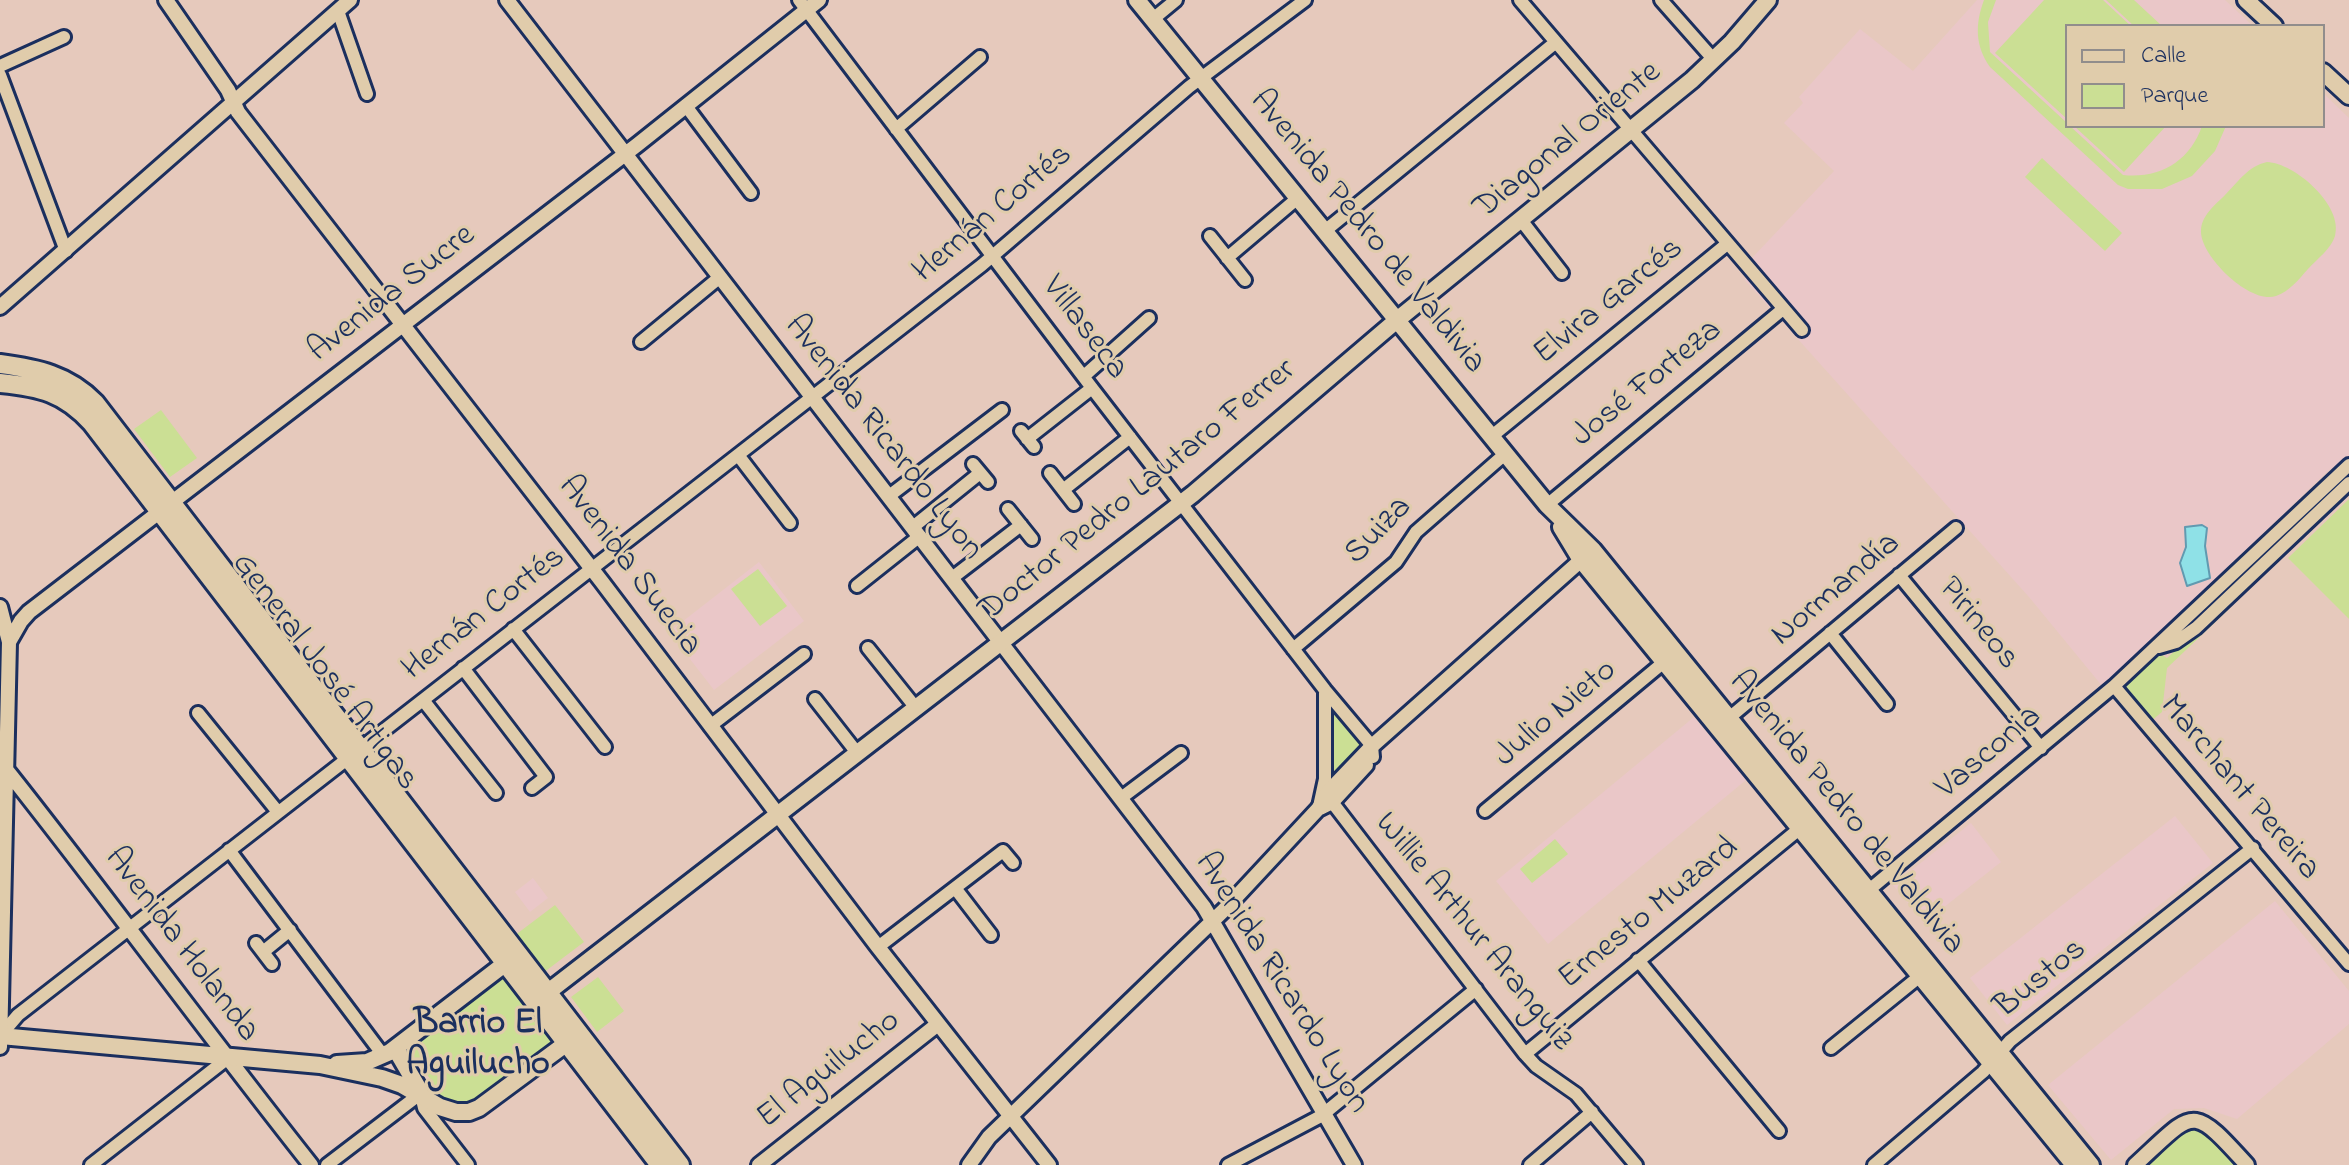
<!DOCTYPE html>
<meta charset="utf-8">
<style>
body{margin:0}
#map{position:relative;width:2349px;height:1165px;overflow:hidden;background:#e6c9bc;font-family:"Indie Flower",sans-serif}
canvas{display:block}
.legend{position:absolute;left:2065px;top:24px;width:260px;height:104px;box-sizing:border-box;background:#e0ccab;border:2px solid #918d8c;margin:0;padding:10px 14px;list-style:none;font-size:24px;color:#1b2f5e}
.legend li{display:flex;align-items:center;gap:16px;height:40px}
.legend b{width:40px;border:2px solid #918d8c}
</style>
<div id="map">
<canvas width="2349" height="1165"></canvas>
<ul class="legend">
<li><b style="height:10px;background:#e0ccab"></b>Calle</li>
<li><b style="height:22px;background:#cbdf94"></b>Parque</li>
</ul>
</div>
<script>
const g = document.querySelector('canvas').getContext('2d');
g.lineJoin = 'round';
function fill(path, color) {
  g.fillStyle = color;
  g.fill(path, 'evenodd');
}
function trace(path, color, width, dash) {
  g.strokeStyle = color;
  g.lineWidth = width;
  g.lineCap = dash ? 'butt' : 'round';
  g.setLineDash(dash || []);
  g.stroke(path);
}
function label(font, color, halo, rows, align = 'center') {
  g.font = font + ' "Indie Flower",sans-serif';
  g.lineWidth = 6;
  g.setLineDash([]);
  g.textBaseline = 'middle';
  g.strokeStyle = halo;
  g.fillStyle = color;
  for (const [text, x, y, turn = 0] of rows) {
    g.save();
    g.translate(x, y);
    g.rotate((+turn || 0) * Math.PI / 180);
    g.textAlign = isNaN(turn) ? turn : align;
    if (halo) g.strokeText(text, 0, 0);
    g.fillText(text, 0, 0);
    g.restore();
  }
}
const built = new Path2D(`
 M1977,0H2225L2253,26H2067V126H2323V93L2349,118V456L2328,471L2103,687L2029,597L1745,280L1752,258L1834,171L1784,123L1803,103L1799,97L1860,29L1913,71Z
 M759,562L804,621L714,690L669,632Z
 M1694,717L1746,780L1548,944L1496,881Z
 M2175,816L2213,863L2007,1025L1970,978Z
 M1971,823L2001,862L1924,923L1893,885Z
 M533,878L548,898L530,912L515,892Z
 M2275,901L2349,991V1024L2237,1119L2204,1108L2174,1109L2111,1160L2048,1085Z`);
const green = new Path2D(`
 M1984,0H1996L1988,22L1990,52L2067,123V126H2070L2123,175C2160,179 2190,161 2202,126H2226L2215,151L2192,176L2162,189H2128L2118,185L1990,67C1975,46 1975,24 1984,0Z
 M2044,0H2103L2131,26H2067V119L1995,53Z
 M2106,0H2134L2162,26H2134Z
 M2074,126H2166L2124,172Z
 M2042,158L2122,233L2105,251L2025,177Z
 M2267,162C2295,163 2344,206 2335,236C2331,249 2317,259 2308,269C2299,279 2289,292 2276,296C2250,305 2199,255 2201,230C2202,215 2215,205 2225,195C2238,182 2248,166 2267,162Z
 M161,410L197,458L170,477L134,429Z
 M2349,499V619L2288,558Z
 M758,569L787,606L760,626L731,589Z
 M2222,609L2228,610L2167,668L2162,712L2151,721L2121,686L2157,652L2167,658Z
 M1330,701L1364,745L1331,775Z
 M1555,839L1568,854L1532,883L1520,869Z
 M555,905L584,942L543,973L514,936Z
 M500,974L506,975L554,1037V1042L478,1101C457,1113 444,1102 425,1091L436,1090V1087L420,1065H411L405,1061L406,1047Z
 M598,977L624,1011L597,1032L571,997Z
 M2198,1125L2241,1165H2144L2181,1131Z`);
const water = new Path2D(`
 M2202,525L2207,528L2205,546L2210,578L2187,586L2180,563L2186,547L2185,527Z`);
const minor = new Path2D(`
 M799,0L1092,388L1325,690L1372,746L1373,757
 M1520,0L1802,330
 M1661,0L1714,60
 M338,11L367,94
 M1153,19L1176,0
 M0,66L64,37
 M0,75L66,251
 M686,106L751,193
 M896,129L980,57
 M1521,220L1562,273
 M1326,230L1556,42
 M1210,236L1245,280
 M1227,258L1299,197
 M641,342L720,277
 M1084,376L1149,318
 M1021,431L1034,447
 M1492,436L1727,244
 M1027,439L1092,388
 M738,455L790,523
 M973,464L988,482
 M1050,473L1074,504
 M1063,490L1130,437
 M889,496L1002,410
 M1547,505L1783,309
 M1008,509L1032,539
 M913,527L980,473
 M1899,575L2041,748
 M952,578L1021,525
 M857,586L920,536
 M513,629L605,747
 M1830,633L1887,704
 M2159,647L2176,642L2196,628L2349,483
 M868,648L916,708
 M1293,649L1396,562L1416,532L1505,454
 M463,668L546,777L532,788
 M2114,686L2349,964
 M815,699L858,754
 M423,700L496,793
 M198,713L278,812
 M1723,723L1956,528
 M710,726L804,654
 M1121,798L1181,753
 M1320,802L1325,779V693
 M1332,802L1525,1054L1536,1066L1576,1094L1636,1165
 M1485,811L1664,662
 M229,850L383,1055
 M955,888L991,935
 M1863,895L2114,686L2349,465
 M256,943L272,964
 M878,947L1003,851L1013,863
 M263,952L290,930
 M1638,960L1779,1131
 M0,1036L18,1015L982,265L1189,87L1305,0
 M1831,1048L1925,972
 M1525,1054L1804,825
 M420,1091L424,1108L468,1165
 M91,1165L228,1058
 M327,1165L420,1094
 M1228,1165L1321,1116L1476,989
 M1530,1165L1592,1112
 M1874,1165L1983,1072L2010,1041L2253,848`);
const tertiary = new Path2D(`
 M166,0L228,90L238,112L602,582L878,947L1049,1165
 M507,0L1204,907L1354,1165
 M0,307L350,0
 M0,607L9,642L0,1047
 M9,642L21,621L29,612L637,145L819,0
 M0,765L5,768C109,899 207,1034 311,1165
 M1320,808L1332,802L1366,765
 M759,1165L938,1024
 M969,1165L989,1137L1224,910L1318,809L1328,792L1372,746L1588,554
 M2135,1165C2195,1110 2190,1102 2247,1165`);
const secondary = new Path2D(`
 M1137,0L1547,505L1593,550L2091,1165
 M2246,0L2274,26
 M2323,72L2349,96
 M1561,527L1581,560L2074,1165
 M539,999L1193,494L1397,320L1692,80L1732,42L1768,0
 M0,1036L320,1065L382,1078L402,1085L440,1107L456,1112H469L479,1108L575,1037
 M398,1046L399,1055L420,1091
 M337,1064L367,1062L390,1052L515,956`);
const primary = new Path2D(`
 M0,364C37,369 68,375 95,403L680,1165
 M0,383C40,387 64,392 92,423L660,1165`);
const streetNames = [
 ["Diagonal Oriente",1569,142,-39],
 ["Hernán Cortés",994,215,-40],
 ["Avenida Pedro de Valdivia",1366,233,51],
 ["Avenida Sucre",393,295,-38],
 ["Elvira Garcés",1610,303,-39],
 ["Villaseca",1083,329,53],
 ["José Forteza",1648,385,-39],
 ["Avenida Ricardo Lyon",882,439,52],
 ["Doctor Pedro Lautaro Ferrer",1139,492,-39],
 ["Suiza",1380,532,-46],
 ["Avenida Suecia",628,567,53],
 ["Normandía",1837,591,-40],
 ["Hernán Cortés",485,615,-38],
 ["Pirineos",1977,625,51],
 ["General José Artigas",323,673,53],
 ["Julio Nieto",1557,715,-40],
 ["Vasconia",1990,754,-40],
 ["Marchant Pereira",2238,789,50],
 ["Avenida Pedro de Valdivia",1845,814,51],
 ["Ernesto Muzard",1650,915,-39],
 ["Willie Arthur Aranguiz",1472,933,51],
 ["Avenida Holanda",180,946,53],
 ["Bustos",2042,980,-39],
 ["Avenida Ricardo Lyon",1280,984,58],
 ["El Aguilucho",830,1071,-38]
];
const neighbourhoodNames = [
 ["Barrio El",478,1026],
 ["Aguilucho",478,1067]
];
fill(built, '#eac7c8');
fill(green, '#cbdf94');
fill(water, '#8fe1e7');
trace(water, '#619ab0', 2);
trace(minor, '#1b2f5e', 18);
trace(tertiary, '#1b2f5e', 20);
trace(secondary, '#1b2f5e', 22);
trace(primary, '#1b2f5e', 24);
trace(minor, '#e0ccab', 12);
trace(tertiary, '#e0ccab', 14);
trace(secondary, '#e0ccab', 16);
trace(primary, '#e0ccab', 18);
label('34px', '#1b2f5e', '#e0ccab', streetNames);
label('bold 36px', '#1b2f5e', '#e0ccab', neighbourhoodNames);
</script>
